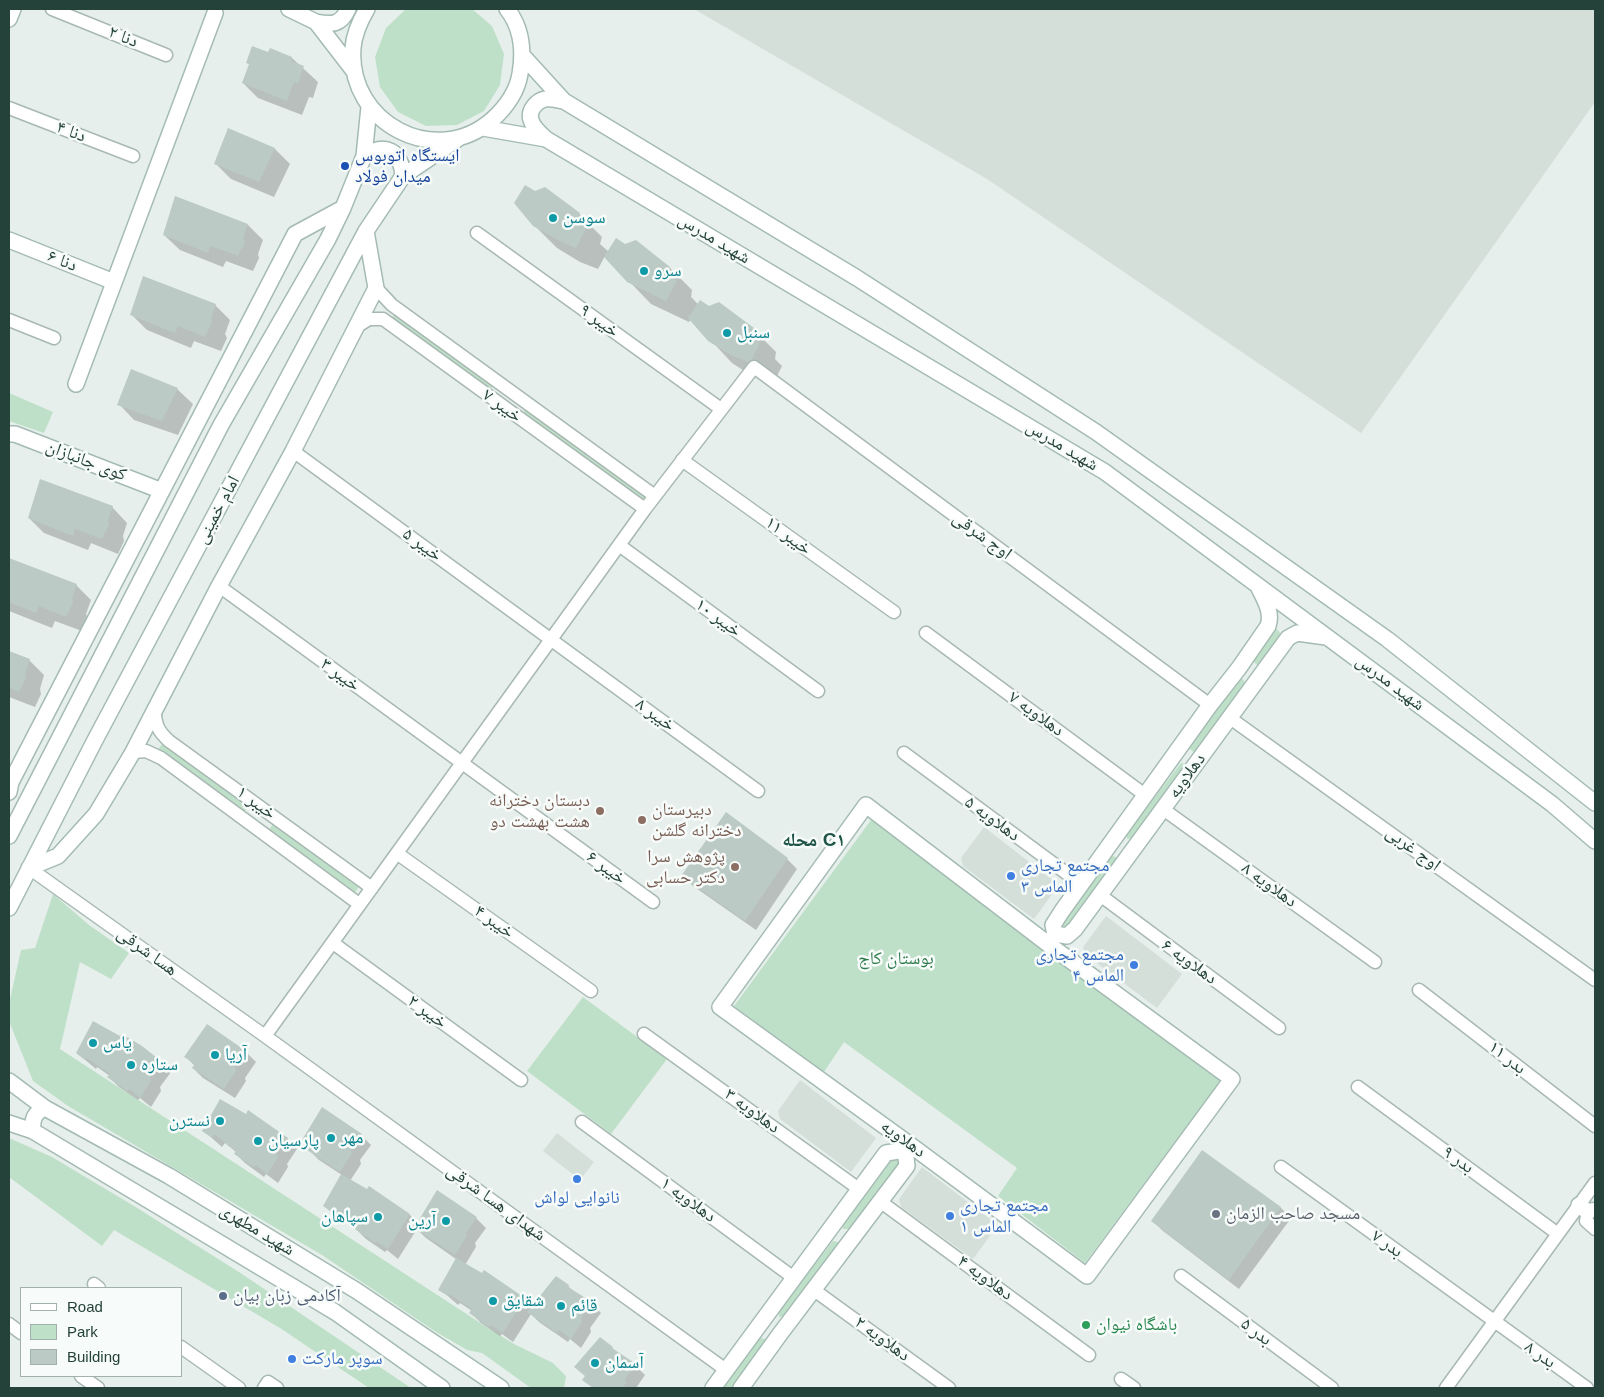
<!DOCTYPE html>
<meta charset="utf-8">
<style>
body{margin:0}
#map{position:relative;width:1604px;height:1397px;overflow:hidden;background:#e6efeb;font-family:Helvetica,sans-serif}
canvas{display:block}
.frame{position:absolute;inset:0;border:10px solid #24423a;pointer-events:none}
.legend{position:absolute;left:20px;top:1287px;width:162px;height:90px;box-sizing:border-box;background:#f7fbf9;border:1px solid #a3b1ad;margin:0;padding:6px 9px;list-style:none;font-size:15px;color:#24423a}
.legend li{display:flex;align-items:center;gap:10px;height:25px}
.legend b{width:25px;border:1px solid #a3b1ad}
</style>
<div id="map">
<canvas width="1604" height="1397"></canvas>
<div class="frame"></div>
<ul class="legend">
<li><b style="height:6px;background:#fff"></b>Road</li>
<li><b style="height:14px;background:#bfe0c8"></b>Park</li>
<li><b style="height:14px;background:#bbcac4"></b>Building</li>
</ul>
</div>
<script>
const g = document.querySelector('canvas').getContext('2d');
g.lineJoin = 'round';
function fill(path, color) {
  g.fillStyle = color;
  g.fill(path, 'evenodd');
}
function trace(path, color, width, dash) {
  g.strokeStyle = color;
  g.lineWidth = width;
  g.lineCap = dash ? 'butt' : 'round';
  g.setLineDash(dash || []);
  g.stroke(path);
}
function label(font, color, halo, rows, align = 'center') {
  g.font = font + ' Helvetica,"Noto Naskh Arabic",sans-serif';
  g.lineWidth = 5;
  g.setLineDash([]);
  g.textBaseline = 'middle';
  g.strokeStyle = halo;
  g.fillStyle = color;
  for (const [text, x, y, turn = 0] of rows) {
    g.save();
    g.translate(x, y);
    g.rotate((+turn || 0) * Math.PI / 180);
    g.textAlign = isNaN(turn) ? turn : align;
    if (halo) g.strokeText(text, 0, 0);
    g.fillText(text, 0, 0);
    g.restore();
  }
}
const built = new Path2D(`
 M694,9H1595V102L1361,433L987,179Z
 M984,827L1059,885L1034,919L963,866L961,858Z
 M1106,916L1182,974L1157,1008L1086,955L1083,947Z
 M800,1080L876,1138L851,1172L780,1119L778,1111Z
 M557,1133L594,1162L580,1180L543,1151Z
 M922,1167L998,1225L973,1259L901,1207L899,1199Z`);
const green = new Path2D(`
 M406,9H472L492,26L504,54L500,85L484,111L457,125L426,126L398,112L380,87L375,57L386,28Z
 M396,312L494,384L490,390L391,319Z
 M9,393L53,412L44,433L9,421Z
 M526,409L647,495L644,501L521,415Z
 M1277,629L1283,637L1257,665L1252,660Z
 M1241,677L1247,685L1195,753L1187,747Z
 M162,744L249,805L244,812L157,751Z
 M1181,763L1186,764L1187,770L1135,838L1127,839V833Z
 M871,820L1221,1080L1085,1263L998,1196L1017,1168L844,1042L824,1072L734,1006Z
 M273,824L359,886L355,893L268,831Z
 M1111,856L1116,857L1117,863L1065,931L1057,926Z
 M53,894L89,925L129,953L111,979L80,962L60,1049L488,1328L514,1344L553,1363L566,1376L564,1388H531L482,1353L467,1350L436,1332L322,1255L68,1106L33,1081L9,1021V1004L21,950L35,948Z
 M583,997L667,1059L611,1134L527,1071Z
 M9,1138L52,1157L134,1206L242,1274L411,1388H369L280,1328L114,1230L102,1246L9,1177Z
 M897,1153L903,1161L851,1229H843V1223Z
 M833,1241L838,1242L839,1249L787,1316L779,1317V1311Z
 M760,1338L766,1339V1345L734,1388H721Z`);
const shadow = new Path2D(`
 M292,58L318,82L313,98L309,97L302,115L258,98L243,83L250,65L247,63Z
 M229,130L275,149L290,164L274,197L231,179L216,164Z
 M579,214L602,237L600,244L609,252L670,268L692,290L691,297L698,304L753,329L776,352L775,359L782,366L774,382L771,383L754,377L732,363L691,319L689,322L651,304L605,256L598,269L580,262L557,248L534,225Z
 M248,225L263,240L258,254L259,258L253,271L226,261L223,267L180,250L164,235Z
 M215,305L230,320L225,334L227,338L221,351L194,341L191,348L147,330L132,315Z
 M177,389L193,404L178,435L134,420L119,404Z
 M112,507L127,523L123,536L124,541L118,554L91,543L88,550L44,533L29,518Z
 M9,560L76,585L91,600L86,614L88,619L82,631L55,621L52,628L9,611Z
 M9,653L29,660L44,675L40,689L41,694L35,707L9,697Z
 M726,814L787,859L797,869L756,930L693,886L683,876Z
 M207,1026L246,1052L256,1062L245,1078L246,1081L235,1098L203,1078L193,1068L195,1066L186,1057Z
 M141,1048L171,1072L160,1087L161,1091L151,1107L140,1098L138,1100L119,1087L109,1077L110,1076L97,1067L96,1069L77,1053Z
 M204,1131L287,1138L297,1149L287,1164L288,1167L278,1183L266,1174L264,1177L245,1163L235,1153L236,1152L225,1143L222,1147Z
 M361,1135L371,1145L360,1160L361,1164L350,1181L368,1191L370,1188L410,1215L418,1224L476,1218L486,1228L475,1243L476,1247L465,1265L524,1299L532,1307L568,1286L574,1292L591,1303L601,1313L590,1328L591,1332L581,1348L570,1339L568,1342L539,1322L531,1314L513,1342L502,1334L500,1336L481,1323L471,1313L472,1311L460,1303L458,1305L440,1289L456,1259L426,1238L417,1229L398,1259L387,1250L385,1252L366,1239L356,1229L358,1228L345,1219L343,1222L335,1216L325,1206L342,1175L319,1160L309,1150L311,1148L303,1140Z
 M1202,1152L1281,1208L1291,1218L1239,1289L1163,1231L1153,1221Z
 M612,1348L618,1354L635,1365L645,1375L636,1388H594L584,1379Z`);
const building = new Path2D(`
 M252,46L268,52L270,48L275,50L292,57L291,61L304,66L298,83L294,82L287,101L242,83L249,64L246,63Z
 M228,128L275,148L259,182L214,164Z
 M525,185L535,191L545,187L580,213L578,223L586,228L576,248L556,239L533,226L514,203Z
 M175,196L248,224L243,238L245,242L238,256L211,246L208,253L163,235Z
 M616,238L625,244L636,240L670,267L669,276L677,281L666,301L627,282L604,257Z
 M143,276L216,304L211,318L212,322L205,337L178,326L175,333L130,315Z
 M700,300L709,306L719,302L754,328L752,338L760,343L752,359L748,362L731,355L708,341L688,318Z
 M131,369L178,388L162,421L117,405Z
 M40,479L113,506L108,520L109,525L102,539L75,529L73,536L28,518Z
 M9,558L77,584L72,598L73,603L66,617L39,606L36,613L9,602Z
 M9,651L30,659L25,673L26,678L19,692L9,688Z
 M726,812L788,858L745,921L681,876Z
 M93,1021L120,1036L122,1034L142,1046L161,1061L150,1077L151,1081L140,1098L129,1089L127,1091L107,1077L110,1074L87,1058L85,1060L76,1053Z
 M207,1024L246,1051L235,1067L236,1071L224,1089L192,1068L195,1064L184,1057Z
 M220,1099L246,1114L248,1110L288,1138L277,1153L278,1157L267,1174L256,1165L254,1167L234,1154L236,1151L214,1134L212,1138L202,1131Z
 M322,1107L362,1134L351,1150L352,1153L340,1172L307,1150L310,1146L302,1140Z
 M1202,1150L1281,1207L1229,1280L1151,1221Z
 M341,1174L367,1189L369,1186L410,1214L388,1249L376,1241L375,1243L355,1229L357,1226L335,1210L333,1213L323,1206Z
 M437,1190L477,1217L466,1233L467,1236L455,1255L414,1228Z
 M456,1258L482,1273L484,1270L525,1298L503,1333L491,1325L489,1327L469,1313L472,1309L449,1294L448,1296L438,1290Z
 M556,1276L569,1285L568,1287L592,1302L581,1318L582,1322L571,1339L559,1330L557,1333L527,1312Z
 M600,1337L613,1347L612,1348L636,1364L625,1379L626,1383L623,1388H593L582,1380L585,1376L574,1367Z`);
const street = new Path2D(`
 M52,9L166,55
 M9,108L133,156
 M477,233L721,409
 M376,288L392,305L655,496
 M9,320L54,338
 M356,327L369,319H383L645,509
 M293,451L758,791
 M682,460L894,612
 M619,545L818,691
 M219,586L653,902
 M926,633L1145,795
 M154,709C156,725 157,730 169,741L372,888
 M1230,718L1595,980
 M133,752L146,751L161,758L359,904
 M904,753L1081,884
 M1163,809L1375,962
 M398,854L591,991
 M29,868L265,1036L726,1370
 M1100,895L1279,1028
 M333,943L521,1080
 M1419,990L1595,1126
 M644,1034L859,1189
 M265,1036L645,509L754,367L1210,705
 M1358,1087L1558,1234
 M582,1122L794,1278
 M1281,1167L1587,1388
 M881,1202L1089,1355
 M1595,1210L1593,1209L1588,1212L1586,1221L1595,1229
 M1181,1276L1332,1388
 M94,1284L99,1288
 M814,1290L949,1388
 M9,1324L21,1333
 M181,1347L239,1388
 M81,1376L98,1388
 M1121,1379L1134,1388
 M264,1388L268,1382L277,1388
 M1446,1388L1595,1183`);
const secondary = new Path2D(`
 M289,9L316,22L353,70
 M367,9C360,21 354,34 353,48C347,123 436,170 493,119C506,107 517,92 520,74C524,51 522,28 507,9
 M9,19L13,9
 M316,22C332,25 341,25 348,9
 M523,56L564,101L857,278L1096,432L1387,639L1595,803
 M483,128L546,139L1105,472L1552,804L1595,841
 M546,139C541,134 533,128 531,120C528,111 536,101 545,99C550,98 558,100 564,101
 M364,156C386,142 401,151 403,176
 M9,240L114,282
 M76,384L215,13
 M9,434H15L162,491
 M9,792L11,782L295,234L343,208
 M866,805L1048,944L1232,1079L1087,1276L909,1144L720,1007Z
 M9,836L221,425L328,239L343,208L364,156L369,107
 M29,868L58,856L96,814L133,752L219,586L293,451L376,288L366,231
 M9,908L94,742L366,231L403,176L459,138
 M1055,934L1067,936L1075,929L1288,638L1297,633L1326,637
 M1048,944L1055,934L1053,925L1062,911L1210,705L1239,668L1268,626C1273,612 1264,599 1258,586
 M9,1081L45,1108L169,1176L357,1291L501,1388
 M9,1123L33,1131L335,1312L442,1388
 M33,1131C32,1119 34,1113 45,1108
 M1579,1205L1588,1212
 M713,1388L886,1153L905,1150
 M741,1388L780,1334L907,1166L905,1150`);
const markers = [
 [345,166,5,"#1a4fb4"],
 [553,218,5,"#0f9aa8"],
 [644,271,5,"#0f9aa8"],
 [727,333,5,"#0f9aa8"],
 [600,811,5,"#8d6e63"],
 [642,820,5,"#8d6e63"],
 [735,867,5,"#8d6e63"],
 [1011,876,5,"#3f7fe0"],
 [1134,965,5,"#3f7fe0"],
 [93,1043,5,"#0f9aa8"],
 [215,1055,5,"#0f9aa8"],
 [131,1065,5,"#0f9aa8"],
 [220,1121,5,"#0f9aa8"],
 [331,1138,5,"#0f9aa8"],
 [258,1141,5,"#0f9aa8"],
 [577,1179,5,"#3f7fe0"],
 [1216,1214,5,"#6b7280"],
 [950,1216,5,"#3f7fe0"],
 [378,1217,5,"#0f9aa8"],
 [446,1221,5,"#0f9aa8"],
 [223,1296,5,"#5c6f8a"],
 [493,1301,5,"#0f9aa8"],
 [561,1306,5,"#0f9aa8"],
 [1086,1325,5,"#2e9e5b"],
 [292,1359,5,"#3f7fe0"],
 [595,1363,5,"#0f9aa8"]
];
const streetNames = [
 ["دنا ۲",123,37,22],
 ["دنا ۴",71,132,21],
 ["شهید مدرس",714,239,31],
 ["دنا ۶",62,261,22],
 ["خیبر ۹",599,321,36],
 ["خیبر ۷",502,406,36],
 ["شهید مدرس",1062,446,31],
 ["کوی جانبازان",86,461,21],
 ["امام خمینی",218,510,-62],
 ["خیبر ۱۱",788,536,36],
 ["اوج شرقی",982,536,36],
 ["خیبر ۵",422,545,36],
 ["خیبر ۱۰",718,618,36],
 ["خیبر ۳",340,675,36],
 ["شهید مدرس",1390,683,37],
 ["دهلاویه ۷",1036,714,36],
 ["خیبر ۸",655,715,36],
 ["دهلاویه",1187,776,-54],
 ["خیبر ۱",256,803,36],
 ["دهلاویه ۵",992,819,36],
 ["اوج غربی",1413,849,36],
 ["خیبر ۶",606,868,36],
 ["دهلاویه ۸",1269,885,36],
 ["خیبر ۴",494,922,35],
 ["هسا شرقی",147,952,36],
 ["دهلاویه ۶",1189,962,36],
 ["خیبر ۲",427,1012,36],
 ["بدر ۱۱",1507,1058,38],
 ["دهلاویه ۳",752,1111,36],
 ["دهلاویه",903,1139,36],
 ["بدر ۹",1458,1160,36],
 ["دهلاویه ۱",688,1200,36],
 ["شهدای هسا شرقی",496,1203,36],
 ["شهید مطهری",257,1230,31],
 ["بدر ۷",1387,1244,36],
 ["دهلاویه ۴",985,1278,36],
 ["بدر ۵",1256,1332,37],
 ["دهلاویه ۲",882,1339,36],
 ["بدر ۸",1540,1355,35]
];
const transitNames = [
 ["ایستگاه اتوبوس",355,156],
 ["میدان فولاد",355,177]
];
const cultureNames = [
 ["سوسن",563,218],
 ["سرو",654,271],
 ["سنبل",737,333],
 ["یاس",103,1043],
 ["آریا",225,1055],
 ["ستاره",141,1065],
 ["نسترن",210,1121,"right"],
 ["مهر",341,1138],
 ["پارسیان",268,1141],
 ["سپاهان",368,1217,"right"],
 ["آرین",436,1221,"right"],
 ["شقایق",503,1301],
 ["قائم",571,1306],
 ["آسمان",605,1363]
];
const educationNames = [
 ["دبستان دخترانه",590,801],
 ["هشت بهشت دو",590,822],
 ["دبیرستان",652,810,"left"],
 ["دخترانه گلشن",652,831,"left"],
 ["پژوهش سرا",725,857],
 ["دکتر حسابی",725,878]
];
const shopNames = [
 ["مجتمع تجاری",1021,866],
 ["الماس ۳",1021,887],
 ["مجتمع تجاری",1124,955,"right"],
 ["الماس ۴",1124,976,"right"],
 ["نانوایی لواش",577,1198,"center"],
 ["مجتمع تجاری",960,1206],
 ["الماس ۱",960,1227],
 ["سوپر مارکت",302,1359]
];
const parkNames = [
 ["بوستان کاج",896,959]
];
const worshipNames = [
 ["مسجد صاحب الزمان",1226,1214]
];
const serviceNames = [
 ["آکادمی زبان بیان",233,1296]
];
const leisureNames = [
 ["باشگاه نیوان",1096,1325]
];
const neighbourhoodNames = [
 ["محله C۱",814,841]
];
fill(built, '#d4dfda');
fill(green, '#bfe0c8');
fill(shadow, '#0003');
fill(building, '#bbcac4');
trace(street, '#a8b8b2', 15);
trace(secondary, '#a4bbb3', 18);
trace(street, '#fff', 12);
trace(secondary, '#fff', 15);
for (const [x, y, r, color] of markers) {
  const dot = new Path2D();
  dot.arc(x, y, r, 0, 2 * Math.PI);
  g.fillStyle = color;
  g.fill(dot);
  trace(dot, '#f7fbf9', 2);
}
label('18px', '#24423a', '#f7fbf9', streetNames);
label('18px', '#164399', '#f7fbf9', transitNames, 'left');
label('18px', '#0d838f', '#f7fbf9', cultureNames, 'left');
label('18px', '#785e54', '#f7fbf9', educationNames, 'right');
label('18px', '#366cbe', '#f7fbf9', shopNames, 'left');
label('18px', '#2d7a4b', '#f7fbf9', parkNames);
label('18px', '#5b616d', '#f7fbf9', worshipNames, 'left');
label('18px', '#4e5e75', '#f7fbf9', serviceNames, 'left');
label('18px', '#27864d', '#f7fbf9', leisureNames, 'left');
label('bold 19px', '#1f5548', '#f7fbf9', neighbourhoodNames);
</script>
